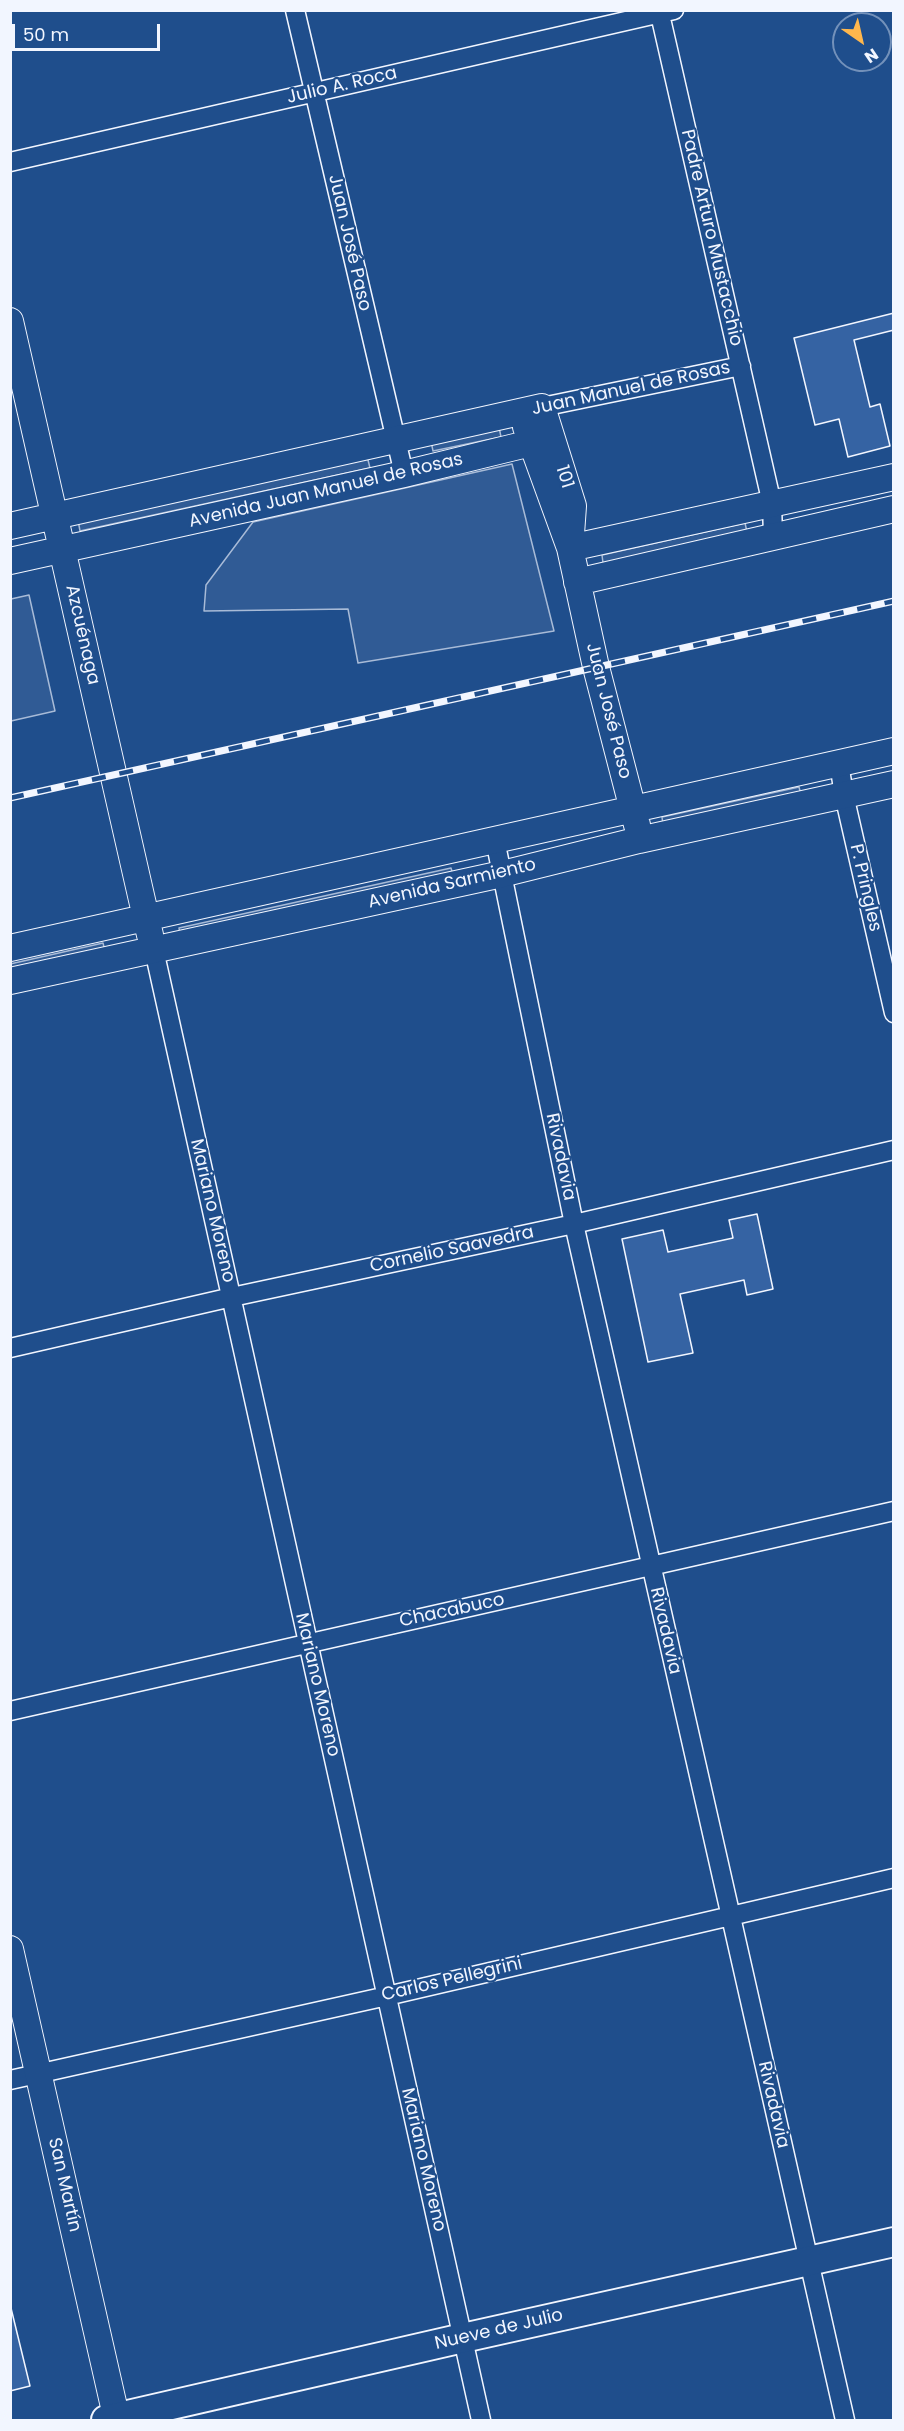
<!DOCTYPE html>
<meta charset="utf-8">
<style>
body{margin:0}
#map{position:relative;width:904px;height:2431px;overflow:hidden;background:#1f4e8c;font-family:Poppins,sans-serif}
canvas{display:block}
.frame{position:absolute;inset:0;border:12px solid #f2f6ff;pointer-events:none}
.north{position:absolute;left:832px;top:12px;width:60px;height:60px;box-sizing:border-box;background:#1f4e8c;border:2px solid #7391ba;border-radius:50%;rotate:146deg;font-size:16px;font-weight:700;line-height:24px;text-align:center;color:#f2f6ff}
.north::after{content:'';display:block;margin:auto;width:21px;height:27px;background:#ffb74d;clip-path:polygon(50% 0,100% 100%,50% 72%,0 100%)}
.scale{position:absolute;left:12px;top:24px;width:148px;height:27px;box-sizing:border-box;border:3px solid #f2f6ff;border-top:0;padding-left:8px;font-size:18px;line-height:21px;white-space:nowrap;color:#f2f6ff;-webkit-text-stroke:4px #1f4e8c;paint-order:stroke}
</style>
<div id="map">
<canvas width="904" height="2431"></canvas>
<div class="frame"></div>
<div class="north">N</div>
<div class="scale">50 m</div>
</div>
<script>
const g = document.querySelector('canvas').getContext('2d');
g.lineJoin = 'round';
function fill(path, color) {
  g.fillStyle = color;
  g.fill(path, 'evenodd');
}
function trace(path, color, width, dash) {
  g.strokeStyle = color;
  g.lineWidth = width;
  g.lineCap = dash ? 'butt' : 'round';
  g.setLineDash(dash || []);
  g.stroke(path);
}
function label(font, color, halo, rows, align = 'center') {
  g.font = font + ' Poppins,sans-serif';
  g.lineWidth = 4.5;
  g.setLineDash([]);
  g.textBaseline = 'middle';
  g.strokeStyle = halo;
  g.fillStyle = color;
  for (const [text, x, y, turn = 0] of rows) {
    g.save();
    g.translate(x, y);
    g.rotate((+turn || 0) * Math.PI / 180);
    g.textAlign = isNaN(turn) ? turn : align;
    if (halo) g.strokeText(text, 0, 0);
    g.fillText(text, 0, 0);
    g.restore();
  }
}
const built = new Path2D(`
 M499,427L501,437L433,451L431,441Z
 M367,456L370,468L80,531L78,520Z
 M512,464L554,631L358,663L348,609L204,611L206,585L253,522Z
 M745,523L747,532L603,563L602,555Z
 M29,595L55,711L11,721V599Z
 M799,787L801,795L663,825L662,817Z
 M451,868L453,875L180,934L179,928Z
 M103,943L105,951L11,973L10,964Z`);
const building = new Path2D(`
 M894,313V330L854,340L870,407L880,404L890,446L848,457L839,419L815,425L794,338Z
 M757,1214L773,1289L747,1295L744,1280L680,1294L693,1353L648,1362L622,1239L663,1230L668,1252L733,1238L729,1220Z
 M10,2304L30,2386L10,2391Z`);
const street = new Path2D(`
 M295,10L404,474
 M659,10L772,504L773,536
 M10,162L674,10
 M542,407L741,366
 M839,763L844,795L894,1013
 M495,840L574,1224L845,2420
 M154,950L481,2420
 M10,1348L232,1297L574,1224L894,1150
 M10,1711L894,1511
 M10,2080L387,1996L894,1878`);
const secondary = new Path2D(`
 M10,321L150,935
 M526,427L570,548L596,667L637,825
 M10,526L542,407L573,506L570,548
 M570,548L894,477
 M10,561L404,474L531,443
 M577,582L894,509
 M10,948L894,751
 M10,981L502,874L639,840L894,784
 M10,1949L117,2420`);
const primary = new Path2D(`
 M106,2420L463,2338L894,2242`);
const rail = new Path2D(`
 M10,798L894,601`);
const streetNames = [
 ["Julio A. Roca",342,86,-13],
 ["Padre Arturo Mustacchio",711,238,77],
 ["Juan José Paso",349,243,77],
 ["Juan Manuel de Rosas",631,389,-12],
 ["101",564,477,73],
 ["Avenida Juan Manuel de Rosas",326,491,-13],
 ["Azcuénaga",82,635,77],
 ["Juan José Paso",608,711,76],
 ["Avenida Sarmiento",452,884,-13],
 ["P. Pringles",865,888,77],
 ["Rivadavia",560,1157,78],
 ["Mariano Moreno",212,1211,77],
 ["Cornelio Saavedra",452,1250,-12],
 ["Chacabuco",452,1611,-12],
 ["Rivadavia",665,1631,77],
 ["Mariano Moreno",317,1685,77],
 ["Carlos Pellegrini",452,1980,-13],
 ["Rivadavia",773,2105,77],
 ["Mariano Moreno",423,2160,77],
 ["San Martín",64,2185,77],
 ["Nueve de Julio",499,2330,-13]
];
fill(built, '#305b95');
trace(built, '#a8bbd7', 1.5);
fill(building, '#3563a3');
trace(building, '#f2f6ff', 1.5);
trace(street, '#f2f6ff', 21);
trace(secondary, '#f2f6ff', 28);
trace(primary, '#f2f6ff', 32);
trace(street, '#1f4e8c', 18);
trace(secondary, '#1f4e8c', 26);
trace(primary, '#1f4e8c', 28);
trace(rail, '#f2f6ff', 7);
trace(rail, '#1f4e8c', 4.5, [14]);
label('18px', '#f2f6ff', '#1f4e8c', streetNames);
</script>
